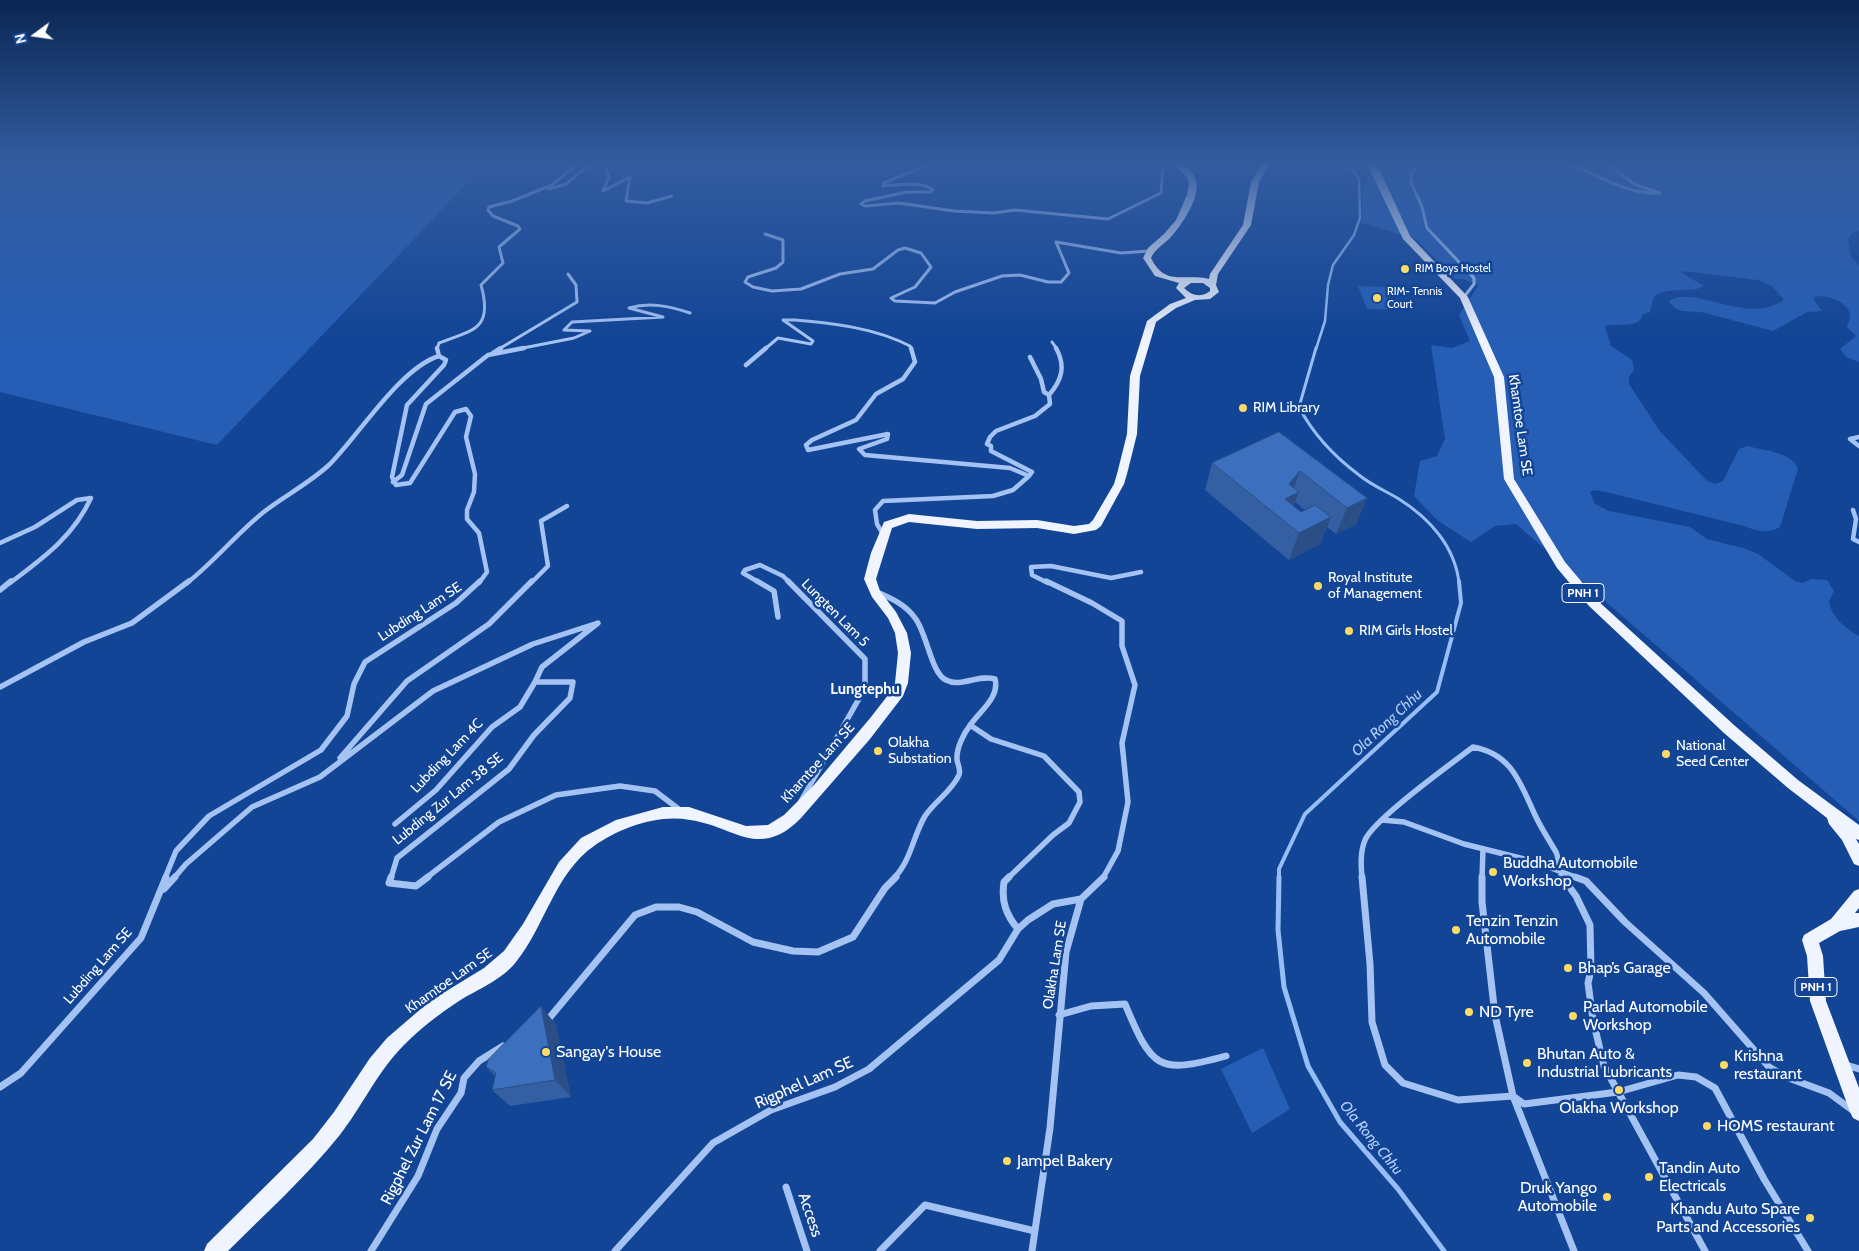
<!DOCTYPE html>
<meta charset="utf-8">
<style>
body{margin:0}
#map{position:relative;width:1859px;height:1251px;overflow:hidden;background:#134596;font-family:Cabin,sans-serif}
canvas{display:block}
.north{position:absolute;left:10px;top:10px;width:50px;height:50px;-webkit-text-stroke:4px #134596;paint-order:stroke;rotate:256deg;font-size:14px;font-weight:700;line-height:20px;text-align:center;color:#fff}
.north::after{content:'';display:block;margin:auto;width:18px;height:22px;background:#fff;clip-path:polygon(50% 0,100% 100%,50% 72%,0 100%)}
</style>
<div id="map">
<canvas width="1859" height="1251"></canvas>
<div class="north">N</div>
</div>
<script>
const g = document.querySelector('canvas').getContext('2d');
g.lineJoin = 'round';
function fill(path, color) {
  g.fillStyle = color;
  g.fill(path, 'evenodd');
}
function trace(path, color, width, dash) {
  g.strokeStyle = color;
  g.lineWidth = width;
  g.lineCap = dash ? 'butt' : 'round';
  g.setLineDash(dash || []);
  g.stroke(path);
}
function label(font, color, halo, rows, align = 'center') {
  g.font = font + ' Cabin,sans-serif';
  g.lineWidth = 5;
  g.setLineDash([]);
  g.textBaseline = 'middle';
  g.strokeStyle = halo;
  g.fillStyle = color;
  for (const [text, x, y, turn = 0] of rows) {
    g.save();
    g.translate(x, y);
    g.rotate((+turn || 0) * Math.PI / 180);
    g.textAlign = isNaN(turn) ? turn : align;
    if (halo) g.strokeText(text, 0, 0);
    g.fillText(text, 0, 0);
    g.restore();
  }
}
const green = new Path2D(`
 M0,164H486L217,445L0,392Z
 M1388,164H1859V231L1852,233L1848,240L1851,257L1859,265V362L1846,357L1840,349L1856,336L1847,327C1848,323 1851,318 1850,314C1847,301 1826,294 1814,297L1815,302L1822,311L1807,312L1773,331L1702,312L1682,311L1674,308L1669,301C1696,284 1745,326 1784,300L1772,286L1758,280L1683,271L1682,273L1704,286C1691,294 1670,286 1654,296L1650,312L1643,314C1639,330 1618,322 1605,326L1611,346L1632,360L1634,370L1629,377V384L1659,430L1706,480L1715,484L1723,481L1739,449L1747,446C1762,450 1793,452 1798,469L1780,527C1767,534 1757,531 1744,526L1606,492L1594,490L1590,492L1595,504L1609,511L1690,527L1707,539L1746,549L1758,554L1795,581L1802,583L1812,579L1827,580L1834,591L1829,601C1831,617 1846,629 1859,636V821L1516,524L1495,526L1471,542L1437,520L1414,496L1420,461L1437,456L1445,439L1431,345L1452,348L1470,341L1459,315L1479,285L1463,279H1455L1416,239L1362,223C1363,192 1355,177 1388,164Z
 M1358,286L1386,287L1396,310L1367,309Z
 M1263,1048L1290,1109L1252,1133L1221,1069Z`);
const streamFar3 = new Path2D(`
 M1316,349L1325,321L1328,285L1333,265L1354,235L1360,218L1359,179L1348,164`);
const streamFar2 = new Path2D(`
 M1316,348L1299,407C1313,434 1335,457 1359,475C1371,485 1386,491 1399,499C1429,518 1455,546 1459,583`);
const streamFar1 = new Path2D(`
 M1279,878V869L1305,814L1437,692L1461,603L1459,581`);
const stream = new Path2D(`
 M1279,877L1278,930L1284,987L1308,1066L1340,1122L1398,1189L1444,1251`);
const minorFar3 = new Path2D(`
 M604,164L609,177L603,191L630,177L626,201L647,203L672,196
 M1418,164L1411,175V182L1422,207L1427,228L1474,278V284L1464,297
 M1569,164C1600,175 1626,195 1660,193L1634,184L1609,164
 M924,166L884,183L883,186C895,185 924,181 933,190L931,192H907L865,201L861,204L865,206L899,203L954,211L994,213L1015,210L1108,219L1161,193L1163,164
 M549,189L566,184L590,164
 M765,234L783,240V262L776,268L748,277L745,282L753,287L772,291L801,289L840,274L873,269L898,250L905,248L921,253L931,267L915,287L891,298L895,301L935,303L955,292L1002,276L1020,275L1048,282H1061L1069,273L1056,242L1121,253L1149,251
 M1052,342L1057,349
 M437,349L439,343C471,330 494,331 481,285L503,263L499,247L520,229L518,226L493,216L488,210L489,207L512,201L552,185L577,164
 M499,349L577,302L576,285L568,274
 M518,349L574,338L590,331L564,330L572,322L663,317L629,308C650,302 669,306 690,313
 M765,349L778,338L811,344L813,341L783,320H795C833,323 875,328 910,346L911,349`);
const minorFar2 = new Path2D(`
 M437,348L439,356
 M493,353L501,348
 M1030,357L1041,379L1044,392L1049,395
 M746,365L766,348
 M1049,395C1062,380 1066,366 1056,348
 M1859,437L1850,439L1859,446
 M1029,476L1032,472L991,451V446L987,444L990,437L996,431L1035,416L1050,404L1049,395
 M393,482L402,475L426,404L488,355L524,348
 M1853,510L1856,519L1853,539L1859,542
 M883,534L877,524L875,510L883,501L993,496L1013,490L1029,476L1010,468L865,455L859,449L887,439L888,434L808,450L806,445L812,440L856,420L876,394L903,379L915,362L911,348
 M0,543L35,527L77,500L91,498C73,537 43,558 10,583
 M187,583C215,561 237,533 265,511C286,495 311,482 330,464C359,435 400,368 439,356L446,360L444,365L407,405L392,477L396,485L410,483L455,412L466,409L471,416L466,437L475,474L474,492L467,510V519L479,533L487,572L479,583
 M531,583L548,566L541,521L567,506
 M760,583L743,573L745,570L760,565L783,576L790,583
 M1048,583L1032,575L1031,567L1051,566L1111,578L1141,572`);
const minorFar1 = new Path2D(`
 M757,581L774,591L778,617
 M788,581L865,659V688L801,801
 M1046,581L1092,603L1122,621V646L1135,685L1122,743L1128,802L1118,851L1103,878
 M0,590L11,581
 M877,592C891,598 906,605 915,618C927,633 931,673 946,680C961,688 978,674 995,679C1000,697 980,711 971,724C964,733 956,748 957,760C958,765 961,770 959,775C952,791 935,801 925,816C913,836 911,861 894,878
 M0,687L84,642L132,623L189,581
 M970,725L991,739L1044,756L1079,792L1080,802L1069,823L1053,835L1008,878
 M340,758L407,681L489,624L532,581
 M1382,820L1404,822L1464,844L1532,861L1578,878
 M395,824L436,790L492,727L520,707L535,682
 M165,878L176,851L209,816L321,750L347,716L354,684L365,662L456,603L480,581
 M174,878L186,864L252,807L320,777L433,691L533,644L598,623L542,667L535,682H573L570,698L534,735L509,769L397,858L391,878
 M426,878L499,822L556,795L620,786L655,791L680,810
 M1362,878C1361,866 1360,852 1365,840C1374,819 1451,764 1473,747C1512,754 1520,783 1535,815C1541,828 1549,840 1556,852C1560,861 1557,870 1563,878
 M1482,878L1483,849`);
const minor = new Path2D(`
 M391,877L389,883L416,886L428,877
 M1009,877L1004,882C1001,901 1006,915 1018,929
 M1362,877L1370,964L1372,1022L1385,1065L1403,1083L1458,1100L1513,1096
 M1482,877V902L1495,1015L1513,1096L1574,1251
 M1562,877L1576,896L1590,925L1591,970L1588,983L1593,1020L1604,1066L1705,1251
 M1575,877L1586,881L1625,922L1704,993L1769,1067L1786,1077L1829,1093L1859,1115
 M164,889L175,877
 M1059,1015L1091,1006L1125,1004C1152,1068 1157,1075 1226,1056
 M546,1022L635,915L656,907H679L697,912L753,942L793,951L818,952L853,937L885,888L896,877
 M1846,1065L1859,1069
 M0,1087L21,1073L141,938L166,877
 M1513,1096L1524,1104L1618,1092L1678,1075L1696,1077L1715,1088L1764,1179L1808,1251
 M786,1187L807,1251
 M371,1251L418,1176L437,1129L461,1093L464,1078L479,1061L503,1046
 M615,1251L713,1143L771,1110L835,1087L869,1069L999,960L1018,929L1028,920L1053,904L1081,899
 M880,1251L925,1205L1035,1231
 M1032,1251L1050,1128L1066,952L1081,899L1104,877`);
const primary = new Path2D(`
 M1173,164H1182C1187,168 1193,172 1195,178C1203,195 1181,226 1170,238C1163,245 1155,249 1151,258C1165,287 1185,273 1209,279L1210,274L1243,225L1251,182L1262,164H1270L1259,182L1251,225L1218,274L1216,285L1219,292L1210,299L1195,300L1176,308L1156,322L1140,376L1137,434L1127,474L1124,484L1101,526L1096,530L1074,534L1037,528L977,529L909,522L892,528L876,579L880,591L896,612L907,633L911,653L908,683L903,696L870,739L801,818C759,861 734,826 690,820C657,814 620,828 594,846C555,873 545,926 516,962C502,980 478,989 459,1001C439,1014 421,1028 404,1045C377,1072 362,1107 339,1136C305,1178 265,1214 228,1251H204L207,1244L313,1139L334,1112L370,1058L387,1038L430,1001L484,968L504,951L523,924L559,862L581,838L616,820L663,807H689L746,826L768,825L784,815L814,785L871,717L892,690L895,683L898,653L895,633L888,618L872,597L864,579L871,553L884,522L909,514L977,521L1037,520L1074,526L1089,524L1093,520L1114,484L1117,474L1127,434L1130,376L1147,321L1170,304L1186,298L1176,288L1179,283L1155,276L1143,258L1148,248L1164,234L1176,220L1187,195L1189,184L1187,177ZM1191,283H1203L1210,288V291C1201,298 1192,296 1184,288Z
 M1367,164H1375L1381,173L1410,236L1468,297L1504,377L1514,479L1565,562L1597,600L1734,725L1798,780L1859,825V840L1856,839L1859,844V866L1854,864L1842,840L1829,824L1827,818L1788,788L1724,733L1589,606L1557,568L1504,479L1494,377L1460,298L1403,239Z
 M1859,889V908L1855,913H1859V927L1840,931L1819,943L1823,956L1826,1001L1859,1088V1121L1853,1118L1850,1112L1810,1001L1807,956L1802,940L1804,935L1831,919L1854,891Z`);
const wall = new Path2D(`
 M1279,432L1367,498L1356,524L1336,534L1327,527L1320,544L1289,560L1205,490L1212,463ZM1295,502L1305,510L1301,512L1294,506Z
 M541,1006L556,1025L571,1097L510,1106L492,1090L495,1076L486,1067Z`);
const shadedWall = new Path2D(`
 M1300,471L1291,496L1299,492L1289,519L1279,511L1289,484Z
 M1367,498L1356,524L1336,534L1347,508Z
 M1331,517L1320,544L1289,560L1299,533Z
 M541,1006L556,1025L571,1097L555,1080Z`);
const building = new Path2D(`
 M1279,432L1367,498L1347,508L1300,471L1289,484L1299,492L1285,499L1301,512L1315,505L1331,517L1299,533L1212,463Z
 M541,1006L555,1080L492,1090L496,1073L486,1067L488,1060Z`);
const markers = [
 [1405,269,5,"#ffdb65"],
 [1377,298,5,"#ffdb65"],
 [1243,408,5,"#ffdb65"],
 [1318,586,5,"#ffdb65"],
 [1349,631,5,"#ffdb65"],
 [878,751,5,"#ffdb65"],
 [1666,754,5,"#ffdb65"],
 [1493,872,5,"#ffdb65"],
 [1456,930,5,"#ffdb65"],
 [1568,968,5,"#ffdb65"],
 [1469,1012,5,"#ffdb65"],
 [1573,1016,5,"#ffdb65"],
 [546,1052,5,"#ffdb65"],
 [1527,1063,5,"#ffdb65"],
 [1724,1065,5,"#ffdb65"],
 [1619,1090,5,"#ffdb65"],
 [1707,1126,5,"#ffdb65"],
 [1007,1161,5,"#ffdb65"],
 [1649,1177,5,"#ffdb65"],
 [1607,1197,5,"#ffdb65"],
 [1810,1218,5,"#ffdb65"]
];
const farPoinames = [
 ["RIM Boys Hostel",1415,269],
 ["RIM- Tennis",1387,292],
 ["Court",1387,305]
];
const shields = [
 [1583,593,42],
 [1816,987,42]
];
const shieldNames = [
 ["PNH 1",1583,593],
 ["PNH 1",1816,987]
];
const poiNames = [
 ["RIM Library",1253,408],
 ["Royal Institute",1328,578],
 ["of Management",1328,594],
 ["RIM Girls Hostel",1359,631],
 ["Olakha",888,743],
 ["Substation",888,759],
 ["National",1676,746],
 ["Seed Center",1676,762]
];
const streetNames = [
 ["Khamtoe Lam SE",1520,425,82],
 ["Lubding Lam SE",420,612,-33],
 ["Lungten Lam 5",835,613,45],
 ["Lubding Lam 4C",447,756,-46],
 ["Khamtoe Lam SE",818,763,-48],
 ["Lubding Zur Lam 38 SE",448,799,-39],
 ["Olakha Lam SE",1055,965,-81],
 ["Lubding Lam SE",98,966,-49],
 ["Khamtoe Lam SE",449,981,-35]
];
const neighbourhoodNames = [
 ["Lungtephu",865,690]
];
const waterNames = [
 ["Ola Rong Chhu",1387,723,-43],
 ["Ola Rong Chhu",1371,1138,51]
];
const nearPoinames = [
 ["Buddha Automobile",1503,863],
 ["Workshop",1503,881],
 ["Tenzin Tenzin",1466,921],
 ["Automobile",1466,939],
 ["Bhap’s Garage",1578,968],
 ["Parlad Automobile",1583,1007],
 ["Workshop",1583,1025],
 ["ND Tyre",1479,1012],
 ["Sangay's House",556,1052],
 ["Bhutan Auto &",1537,1054],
 ["Industrial Lubricants",1537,1072],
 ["Krishna",1734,1056],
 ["restaurant",1734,1074],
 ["Olakha Workshop",1619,1108,"center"],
 ["HOMS restaurant",1717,1126],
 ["Jampel Bakery",1017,1161],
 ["Tandin Auto",1659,1168],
 ["Electricals",1659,1186],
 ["Druk Yango",1597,1188,"right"],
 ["Automobile",1597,1206,"right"],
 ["Khandu Auto Spare",1800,1209,"right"],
 ["Parts and Accessories",1800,1227,"right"]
];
const nearStreetnames = [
 ["Rigphel Lam SE",804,1083,-24],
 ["Rigphel Zur Lam 17 SE",419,1138,-63],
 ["Access",810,1215,71]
];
fill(green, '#265eb5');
trace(streamFar3, '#96bdf5', 2.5);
trace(streamFar2, '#96bdf5', 3);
trace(streamFar1, '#96bdf5', 4);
trace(stream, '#96bdf5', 5);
trace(minorFar3, '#a4c3f2', 3);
trace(minorFar2, '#a4c3f2', 4.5);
trace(minorFar1, '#a4c3f2', 5.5);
trace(minor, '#a4c3f2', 7);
fill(primary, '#eff4ff');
fill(wall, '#345fa3');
fill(shadedWall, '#2a4e85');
fill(building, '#3c6fbe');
trace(building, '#2a4e85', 1);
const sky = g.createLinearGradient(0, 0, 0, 339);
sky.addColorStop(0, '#0a2652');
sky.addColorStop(0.48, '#335ca0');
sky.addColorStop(1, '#335ca000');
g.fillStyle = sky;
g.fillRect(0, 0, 1859, 339);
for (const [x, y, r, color] of markers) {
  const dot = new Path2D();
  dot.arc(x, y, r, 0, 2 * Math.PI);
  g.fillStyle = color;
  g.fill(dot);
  trace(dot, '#134596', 2);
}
label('11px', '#fff', '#134596', farPoinames, 'left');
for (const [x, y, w] of shields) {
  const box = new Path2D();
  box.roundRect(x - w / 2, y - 9.5, w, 19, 4);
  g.fillStyle = '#134596';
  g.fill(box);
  trace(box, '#fff', 1);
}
label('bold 12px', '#fff', null, shieldNames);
label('14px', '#fff', '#134596', poiNames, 'left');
label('14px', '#fff', '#134596', streetNames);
label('bold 15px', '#fff', '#134596', neighbourhoodNames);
label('italic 15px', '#b0cef9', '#134596', waterNames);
label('16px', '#fff', '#134596', nearPoinames, 'left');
label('16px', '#fff', '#134596', nearStreetnames);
</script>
